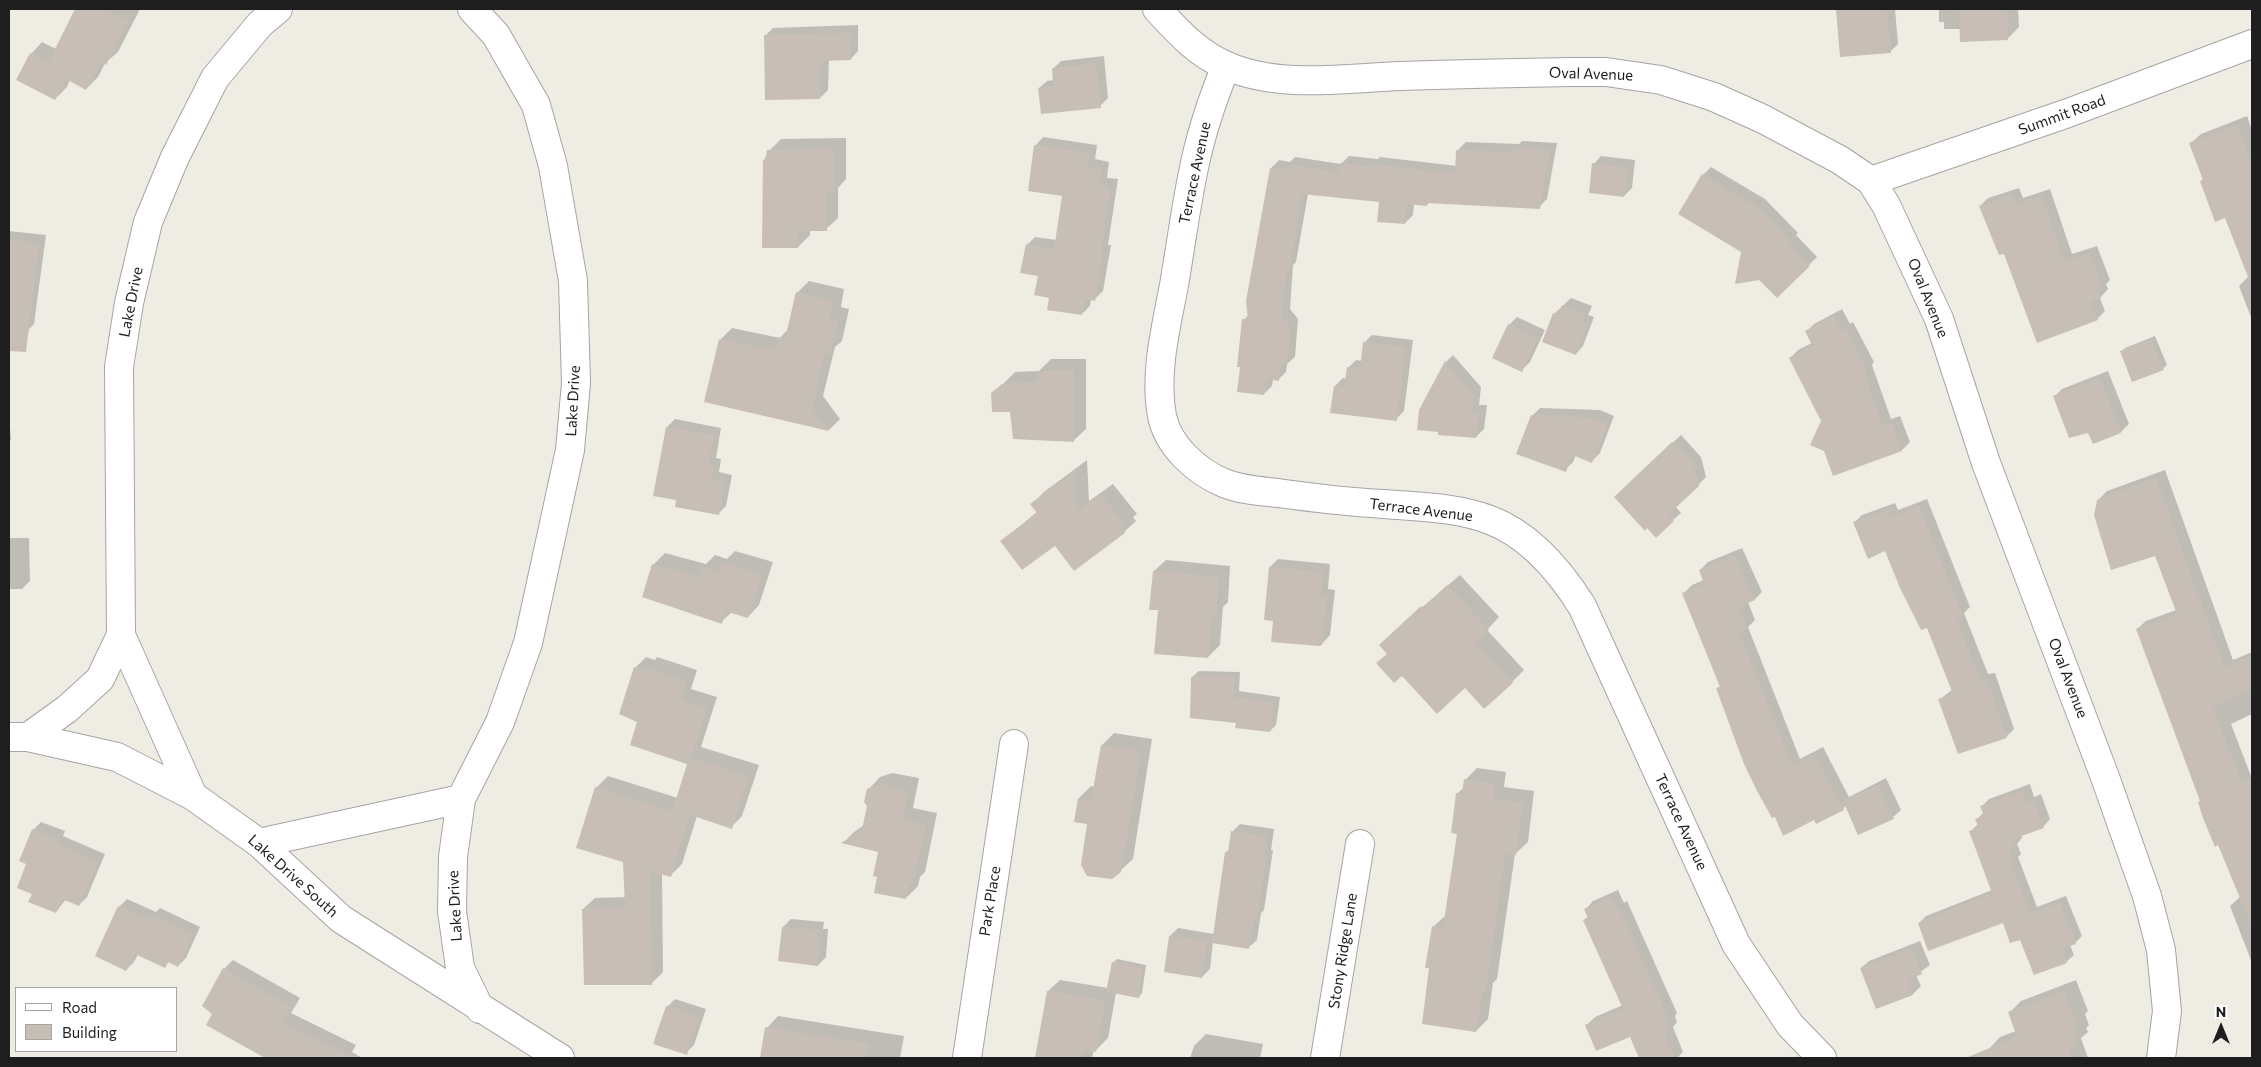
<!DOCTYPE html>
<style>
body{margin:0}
#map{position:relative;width:2261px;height:1067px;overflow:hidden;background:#efece3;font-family:Commissioner,sans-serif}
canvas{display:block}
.frame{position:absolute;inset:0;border:10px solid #1e1e1e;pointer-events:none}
.legend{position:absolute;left:15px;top:987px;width:162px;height:65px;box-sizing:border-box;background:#fff;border:1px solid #a5a5a5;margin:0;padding:6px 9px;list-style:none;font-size:15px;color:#1e1e1e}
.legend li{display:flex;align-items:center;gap:10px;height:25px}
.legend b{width:25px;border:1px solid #a5a5a5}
.north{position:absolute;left:2196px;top:1002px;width:50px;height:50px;-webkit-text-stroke:4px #fff;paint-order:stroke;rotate:0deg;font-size:14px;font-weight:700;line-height:20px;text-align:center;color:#1e1e1e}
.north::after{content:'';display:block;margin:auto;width:18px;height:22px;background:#1e1e1e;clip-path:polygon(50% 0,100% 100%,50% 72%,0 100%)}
</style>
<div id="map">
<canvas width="2261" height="1067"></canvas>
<div class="frame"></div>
<ul class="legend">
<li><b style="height:6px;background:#fff"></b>Road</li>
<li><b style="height:14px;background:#c7bfb6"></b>Building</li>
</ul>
<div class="north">N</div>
</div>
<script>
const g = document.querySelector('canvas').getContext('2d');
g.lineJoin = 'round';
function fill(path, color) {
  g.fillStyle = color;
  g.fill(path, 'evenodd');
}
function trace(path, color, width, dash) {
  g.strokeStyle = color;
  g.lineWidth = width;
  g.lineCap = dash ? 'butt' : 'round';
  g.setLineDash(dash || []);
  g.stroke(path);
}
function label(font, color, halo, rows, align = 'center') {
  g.font = font + ' Commissioner,sans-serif';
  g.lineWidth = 4;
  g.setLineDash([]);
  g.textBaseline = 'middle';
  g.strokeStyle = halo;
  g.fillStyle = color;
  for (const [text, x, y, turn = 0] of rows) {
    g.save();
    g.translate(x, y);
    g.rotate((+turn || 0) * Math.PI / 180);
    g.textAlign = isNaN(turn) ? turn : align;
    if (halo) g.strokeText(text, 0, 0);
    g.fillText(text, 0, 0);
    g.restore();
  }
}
const shadow = new Path2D(`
 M77,9H140L118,52L105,63L98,77L86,89L70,80L67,87L55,99L31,54L42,42L56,49Z
 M1838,9H1895L1898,44L1890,52L1841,56Z
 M1939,9H2018L2019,27L2007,39L1961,29H1944V22H1939Z
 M858,25V51L851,59H829L828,90L820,98L765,36L773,28Z
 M1104,56L1108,98L1100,106L1039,88L1047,81L1054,80L1053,69L1061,61Z
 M2247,116L2252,130V320L2239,286L2249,276L2226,216L2201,181L2204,178L2190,144L2201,134Z
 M1043,137L1097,145L1095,159L1109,162L1107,178L1118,179L1108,245H1111L1103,291L1095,299H1091L1090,306L1082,314L1051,297L1027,245L1035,237L1057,240L1063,195L1029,190L1036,145Z
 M846,138V179L838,188V218L826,229H810V235L798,247L764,160L769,151L781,139Z
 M1522,141L1557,143L1547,199L1539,207L1430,202L1427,205L1414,203L1413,215L1405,223L1381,201L1308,194L1296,262L1293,265L1290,309L1298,319L1295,357L1287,364L1286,372L1278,380L1273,379L1272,386L1264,394L1241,366L1244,320L1249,314L1271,168L1279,160L1290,162L1295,157L1341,164L1349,156L1378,159L1380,157L1457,166L1458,150L1466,142L1519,144Z
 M1601,156L1635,160L1632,188L1624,196L1594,164Z
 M1711,167L1765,199L1798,233L1796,235L1817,257L1777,297L1742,251L1680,214L1703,175Z
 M2019,188L2023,198L2050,189L2072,254L2097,246L2110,280L2106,284L2108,289L2100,298L2105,311L2097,319L2005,252L1980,206L1988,198Z
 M9,231L46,235L34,324L26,332L9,330Z
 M809,281L844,289L841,307L849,309L842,341L835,347L823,396L840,419L829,430L706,401L720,340L732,328L780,338L789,328L797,293Z
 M1571,298L1592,306L1588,315L1594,317L1583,346L1576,354L1554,314Z
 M1842,309L1850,324L1853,322L1874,362L1872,365L1891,419L1900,416L1910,442L1902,450L1823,421L1790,358L1798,350L1812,343L1806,332L1814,324Z
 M1517,317L1545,330L1530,362L1522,370L1509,325Z
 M1372,335L1413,340L1404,411L1396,419L1335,386L1343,378L1347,379L1348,368L1356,360L1362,361L1364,343Z
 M2155,336L2167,365L2163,368L2121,352L2125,348Z
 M1453,355L1481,387L1479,405H1487L1484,429L1476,437L1446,362Z
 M1051,359H1086V429L1074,440L1012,410L993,394L1015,372L1039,371Z
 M2108,371L2129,424L2121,432H2089L2054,397L2062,389Z
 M1540,408L1600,410L1614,416L1600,453L1592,461L1576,455L1573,462L1565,470L1532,416Z
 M9,413L11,440L9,442Z
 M675,419L721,428L716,458L721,459L719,472L732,475L726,506L718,514L678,499L667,427Z
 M1681,435L1701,457L1706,477L1676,507L1681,513L1673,520L1623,489Z
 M1087,460L1089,501L1113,484L1137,514L1133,517L1136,521L1124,532L1002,541L1038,511L1032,504L1044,492Z
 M2165,470L2233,660L2252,652V714L2231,724L2251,776L2252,775V963L2230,906L2240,897L2201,800L2137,629L2146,621L2176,610L2156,555L2098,500L2107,491Z
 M1927,499L1970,607L1964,613L1988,674L1995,673L2014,729L2006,737L1940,699L1952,690L1928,627L1886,550L1854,523L1862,515L1895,503L1898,510Z
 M9,538H29L30,581L22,589H9Z
 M1742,548L1762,592L1755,599L1748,602L1755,620L1748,627L1800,759L1823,747L1849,797L1886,778L1901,810L1893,817L1846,805L1843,809L1814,818L1775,815L1718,688L1721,685L1684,593L1692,585L1704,580L1700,570L1708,562Z
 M735,551L773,562L759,605L748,617L732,612L721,622L653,565L665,553L706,564L715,555L727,559Z
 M1278,559L1330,564L1328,589L1335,590L1330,635L1322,644L1275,620L1270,567Z
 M1166,560L1230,566L1228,602L1223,607L1220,645L1208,657L1159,609L1154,571Z
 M1460,575L1499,617L1487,630L1524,670L1512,682L1465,686L1388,653L1392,633Z
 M646,657L655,660L657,657L697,670L691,689L717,697L701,747L759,765L742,816L731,827L697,816L682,864L670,876L662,873L663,972L651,984L583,909L595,898L626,897L624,861L596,788L608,776L678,798L689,763L638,721L635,668Z
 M1199,671L1240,672L1239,691L1280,697L1276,725L1270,731L1238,722L1192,677Z
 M1114,733L1152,739L1133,859L1120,871L1089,823L1075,821L1079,798L1091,786L1094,787L1102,745Z
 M1477,768L1506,772L1504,787L1534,791L1528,842L1515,854L1497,979L1493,983L1488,1019L1476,1031L1430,967L1433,927L1446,915L1458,833V793L1464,787L1465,780Z
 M892,773L919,778L913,808L937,813L925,872L920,877L918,886L906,898L879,876V851L843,843L854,832L864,825L869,805L868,790L880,777Z
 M2030,784L2034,797L2041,794L2050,819L2043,827L2021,835L2022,838L2017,844L2021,854L2018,857L2037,907L2066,896L2082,936L2075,943L2070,945L2074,955L2066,962L2021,939L2004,921L1919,923L1926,916L1992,890L1971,831L1978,824L1977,819L1984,812L1982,806L1989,799Z
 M41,822L65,831L63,836L105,854L87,897L79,905L66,899L56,912L33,894L27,863L21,860L34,829Z
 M1240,824L1274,829L1271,850H1273L1264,910L1261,913L1257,940L1249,947L1213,942L1210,969L1202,977L1170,936L1178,928L1214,934L1226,852L1230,849L1232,832Z
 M1618,890L1624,903L1627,901L1677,1013L1675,1016L1677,1022L1673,1027L1683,1052L1677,1058H1640L1631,1035L1587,1025L1595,1017L1623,1005L1584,920L1589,916L1586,909L1593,901Z
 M127,899L156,912L160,908L200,927L186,958L178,966L169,962L165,966L138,954L134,962L126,970L96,956L120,906Z
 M791,919L824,922L823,929H828L826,957L818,965L783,927Z
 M1920,941L1930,965L1916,975L1921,986L1913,994L1877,1007L1861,968L1869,961Z
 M1117,959L1146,965L1142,993L1139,997L1116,993L1108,1038L1096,1050H1094L1092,1058H1036L1048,991L1060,980L1108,988L1113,963Z
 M233,960L300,998L291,1013L356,1045L352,1052L362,1058H267L208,1025L214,1014L224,969Z
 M2076,980L2088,1011L2085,1014L2089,1025L2086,1028L2088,1032L2081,1038L2088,1058H1992L1989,1049L2000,1037L2016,1031L2009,1013L2021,1001Z
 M675,999L706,1009L694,1045L686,1053L667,1007Z
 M778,1016L904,1036L900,1058H762L767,1028Z
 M1206,1034L1263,1044L1260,1058H1190L1194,1046Z`);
const building = new Path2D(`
 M75,9H105L129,21L106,65L101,62L86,90L66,79L55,100L16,80L30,53L48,63Z
 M1836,9H1887L1891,53L1840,57Z
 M1959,9H2007L2008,40L1960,42Z
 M851,33V60L821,61L820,99L765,100L764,35Z
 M1096,64L1101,108L1041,114L1038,88L1053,86L1052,68Z
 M2237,125L2252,165V282H2250L2225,218L2215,222L2200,181L2203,180L2189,143Z
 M1034,145L1090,153L1087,167L1102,169L1100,185L1111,187L1101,252L1103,253L1095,301L1085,299L1082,315L1047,310L1049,298L1034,295L1038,276L1020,273L1026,244L1054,249L1062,196L1028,191Z
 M1513,148L1550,150L1540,209L1427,203V206L1407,204L1405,224L1377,222L1379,202L1302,194L1289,272L1286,271L1282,317L1290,328L1287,366L1281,364L1279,381L1267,379L1264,395L1237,392L1240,367H1237L1242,319H1248L1246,301L1270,168L1285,170L1286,164L1339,172L1340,163L1371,167V164L1455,174L1456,150L1513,152Z
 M834,149L835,192H827V231H798V248H762L763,160H765L767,150Z
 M1592,163L1628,168L1624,197L1589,193Z
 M1702,174L1757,207L1791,242L1789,243L1810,266L1777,298L1759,280L1735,284L1741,252L1678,214Z
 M2011,195L2015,205L2042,196L2064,262L2089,253L2103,289L2098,291L2101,298L2091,302L2098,320L2037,343L2004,254L1999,255L1979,206Z
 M9,239L39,243L26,352L9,351Z
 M796,292L833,301L829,319L838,321L830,354L825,353L812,409L829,431L704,402L719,339L775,351L778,337L785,339Z
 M1562,305L1584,314L1581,323L1587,325L1576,355L1542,342L1553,313L1558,315Z
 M1834,316L1842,331L1845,329L1867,371L1864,373L1883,426L1892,423L1902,451L1833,476L1824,451L1810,445L1821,421L1789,358L1812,345L1805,331Z
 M1508,324L1538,338L1522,372L1492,358Z
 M2151,339L2164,370L2132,382L2120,351Z
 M1363,342L1405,347L1397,421L1330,413L1334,386L1344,387L1347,367L1360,369Z
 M1445,361L1474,395L1472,412L1479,413L1476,438L1438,435V432L1417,430L1419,410Z
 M1074,370V442L1013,439L1010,412H992L991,393L1002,384L1038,382L1037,371Z
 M2100,378L2121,433L2093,444L2088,433L2069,438L2053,396Z
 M1531,415L1592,418L1607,424L1592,463L1577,457L1573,453L1566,472L1516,454Z
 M666,427L714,435L708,466L714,467L712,480L725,483L719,515L675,507L676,500L653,496Z
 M1672,442L1694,465L1699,486L1668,515L1674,521L1656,538L1647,528L1645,531L1614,497Z
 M1076,470L1077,511L1100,494L1126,526L1121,529L1125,533L1074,571L1055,546L1022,570L1000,541L1037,513L1030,504Z
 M2156,478L2224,667L2252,656V689L2213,708L2242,783L2252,779V927L2218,845L2215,847L2203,818L2198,802L2200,801L2136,629L2177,614L2155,556L2111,570L2094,515L2097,500Z
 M1919,506L1963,616L1956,618L1981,681L1987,680L2007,738L1958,754L1938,699L1953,694L1927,628L1921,630L1900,588L1885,551L1868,559L1853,522L1888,510L1891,517Z
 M1734,555L1755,600L1739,607L1747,629L1739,632L1792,766L1815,754L1844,810L1816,824L1814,820L1783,836L1775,817L1772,818L1757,791L1744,764L1716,688L1720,687L1682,593L1704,584L1699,570Z
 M722,562L762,574L748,618L725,611L722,624L642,597L652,564L699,577L702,567L719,572Z
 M1269,567L1323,572L1320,597H1327L1322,645L1319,646L1271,642L1273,621L1264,620Z
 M1153,571L1219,577L1216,616L1212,615L1208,658L1154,654L1158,610H1149Z
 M1447,585L1489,630L1475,642L1513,683L1484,709L1465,688L1437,714L1402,676L1394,683L1376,663L1387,654L1379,645L1421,606L1423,608Z
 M634,667L644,670L645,668L686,681L681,700L707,708L691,758L749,776L732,829L673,809L687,764L630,745L637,722L619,714Z
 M1191,677H1234L1233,697L1274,703L1270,732L1235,728L1236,723L1190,718Z
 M1101,745L1141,751L1121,872L1112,879L1087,876L1081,865L1087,824L1074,822L1078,798L1091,800Z
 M1464,779L1495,784L1493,799L1523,803L1516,855L1505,854L1486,992H1482L1476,1032L1422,1024L1429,968H1425L1432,926L1443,928L1457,834L1451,833L1456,793H1462Z
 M879,784L908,790L902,820L926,825L913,885L909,884L906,899L874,893L877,877L873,876L878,852L841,843L862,830L867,806L864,802L867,789Z
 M1878,785L1894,819L1858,835L1843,801Z
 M595,787L689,816L671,877L650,871L652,985H584L582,909L625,908L623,862L576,848Z
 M2023,791L2027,803L2034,801L2044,828L2013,839L2016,847L2009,849L2014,863L2011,864L2030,913L2060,903L2076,944L2062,949L2067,963L2034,975L2020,940L2010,943L2003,923L1928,951L1918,923L1992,893L1969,831L1979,828L1975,819L1984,816L1980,806Z
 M32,829L58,839L56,844L98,862L79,906L62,899L56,913L28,902L32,894L17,888L26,864L19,861Z
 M1231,831L1267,837L1264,857L1266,858L1257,919H1254L1249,949L1212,943L1225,852H1228Z
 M1610,897L1616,910L1619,908L1670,1022L1667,1023L1670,1031L1665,1033L1675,1058H1639L1630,1037L1596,1051L1585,1025L1623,1009L1583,920L1588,918L1584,909Z
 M118,906L149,920L151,915L193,935L178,967L168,962L165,968L135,954L126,971L95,956Z
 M782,927L817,930L816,936L821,937L818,966L778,961Z
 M1169,936L1207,941L1202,978L1164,972Z
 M1912,948L1922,974L1908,980L1913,995L1876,1009L1860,968Z
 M1112,962L1142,968L1139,998L1106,992Z
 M223,968L292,1007L283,1023L355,1058H265L206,1025L212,1014L202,1006Z
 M1047,991L1105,1000L1096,1052L1084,1050L1083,1058H1035Z
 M2064,991L2077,1024L2073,1026L2078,1038L2074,1039L2076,1045L2068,1048L2072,1058H1968V1057L2017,1037L2008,1012Z
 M666,1006L699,1017L687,1055L653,1044Z
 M765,1027L869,1044L867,1058H760Z`);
const minor = new Path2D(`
 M472,9L496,35L536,105L553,166L573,281L576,383L570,450L528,643L500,722L461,799L453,857L452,911L460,968L480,1009
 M1157,9C1177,31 1199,55 1227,66C1280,89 1345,78 1401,76C1459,74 1518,73 1576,72H1606L1661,80L1714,97L1763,119L1840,160L1871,181L1886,205L1939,319L1986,463L2105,777L2147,896L2161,950L2167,1011L2161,1058
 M1226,66C1213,98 1202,130 1195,163C1186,204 1181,245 1174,285C1166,328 1154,373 1162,416C1168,446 1197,472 1224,483C1241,490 1260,491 1278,493C1314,498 1349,502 1384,504C1419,507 1457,507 1490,520C1530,535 1560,571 1582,606L1736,944L1790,1025L1822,1058
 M1871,181L2068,113L2252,44
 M9,737H28L117,757L193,796L259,843L341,919L560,1058
 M28,737L67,709L100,679L121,635
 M193,796L121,635L119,367L129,303L148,222L175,157L215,78L260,24L278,9
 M259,843L461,799
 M967,1058L1014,744
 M1325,1058L1360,844`);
const streetNames = [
 ["Oval Avenue",1591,74,2],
 ["Summit Road",2062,115,-20],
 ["Terrace Avenue",1195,173,-78],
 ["Oval Avenue",1928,298,68],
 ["Lake Drive",131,302,-79],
 ["Lake Drive",573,401,-87],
 ["Terrace Avenue",1421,510,7],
 ["Oval Avenue",2068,678,69],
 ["Terrace Avenue",1681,822,65],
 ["Lake Drive South",293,876,42],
 ["Park Place",990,901,-81],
 ["Lake Drive",455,906,-93],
 ["Stony Ridge Lane",1343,951,-81]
];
fill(shadow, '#0003');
fill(building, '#c7bfb6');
trace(minor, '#a5a5a5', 30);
trace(minor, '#fff', 28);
label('15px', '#1e1e1e', '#fff', streetNames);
</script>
